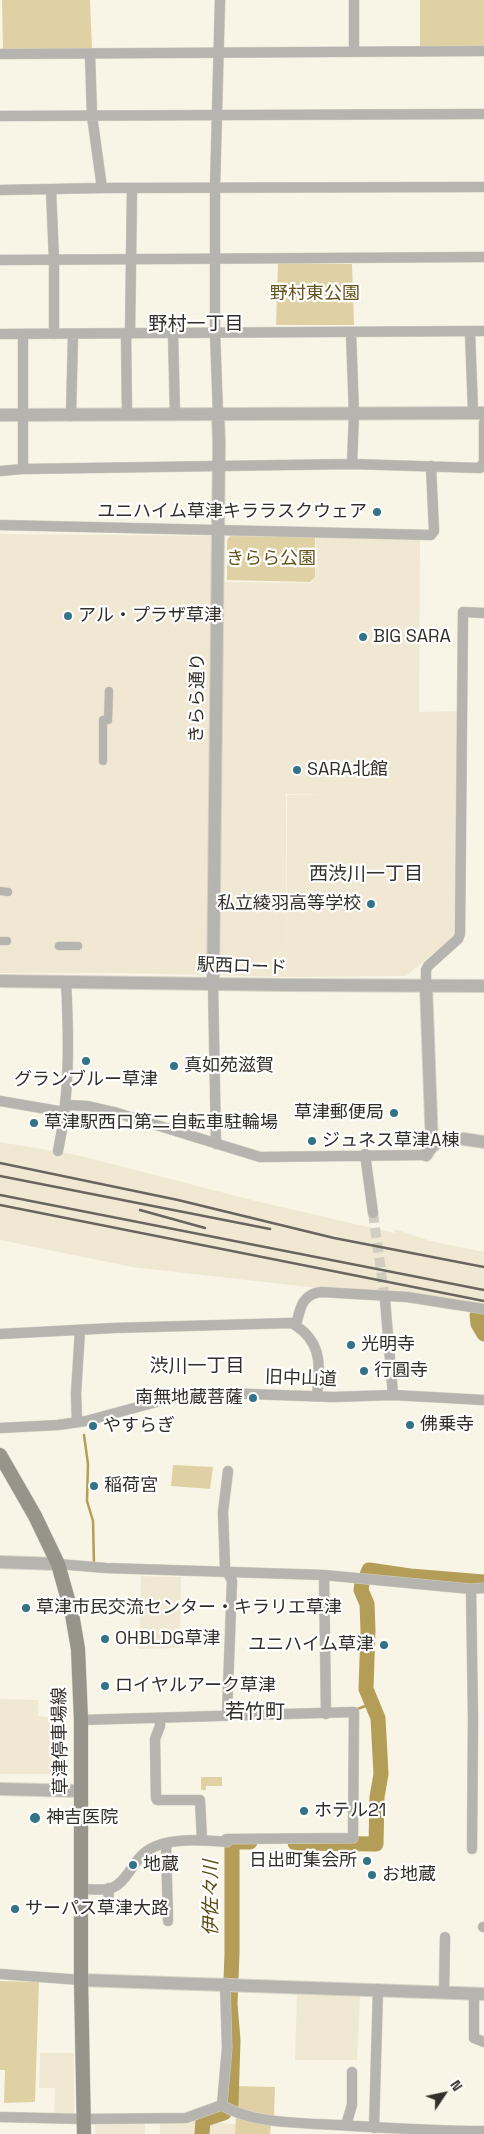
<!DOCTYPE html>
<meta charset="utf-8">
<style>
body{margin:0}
#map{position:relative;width:484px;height:2134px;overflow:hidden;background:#f9f5e6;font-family:"Space Grotesk",sans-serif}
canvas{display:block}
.north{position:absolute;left:419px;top:2069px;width:50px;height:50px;-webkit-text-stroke:4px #fff;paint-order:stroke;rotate:56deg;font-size:14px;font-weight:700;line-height:20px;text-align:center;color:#312f2a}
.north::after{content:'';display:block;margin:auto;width:18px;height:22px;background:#312f2a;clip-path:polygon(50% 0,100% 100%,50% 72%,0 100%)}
</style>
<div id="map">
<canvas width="484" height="2134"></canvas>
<div class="north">N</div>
</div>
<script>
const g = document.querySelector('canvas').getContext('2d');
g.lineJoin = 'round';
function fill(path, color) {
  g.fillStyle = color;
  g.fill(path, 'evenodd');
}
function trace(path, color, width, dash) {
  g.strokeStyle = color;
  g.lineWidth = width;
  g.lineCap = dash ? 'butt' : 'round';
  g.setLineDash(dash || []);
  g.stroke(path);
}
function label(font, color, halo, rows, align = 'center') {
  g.font = font + ' "Space Grotesk","Noto Sans JP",sans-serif';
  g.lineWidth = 4.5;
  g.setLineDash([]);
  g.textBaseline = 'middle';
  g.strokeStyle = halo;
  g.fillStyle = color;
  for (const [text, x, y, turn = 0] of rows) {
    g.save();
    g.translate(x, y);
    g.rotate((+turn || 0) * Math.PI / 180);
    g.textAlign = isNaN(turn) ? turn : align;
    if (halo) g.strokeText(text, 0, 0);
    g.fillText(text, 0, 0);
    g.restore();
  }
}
const built = new Path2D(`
 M0,534L223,536V582L311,583L315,577L316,537L420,540L419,712L458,711L455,936L406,976L286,977L120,973H0ZM286,794H327L287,795L286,976Z
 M0,1142L77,1155L256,1201L394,1233L395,1229L430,1241L484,1252V1307L132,1267L0,1240Z
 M141,1576L181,1577L180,1648L139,1649Z
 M0,1699L38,1700V1716L58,1718L59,1774H0Z
 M297,1994L360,1996L357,2060H295Z
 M40,2053H74V2117H54L55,2088H39Z
 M200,2118L199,2134H160V2122Z
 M205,2122L236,2124L235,2134H205Z
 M95,2123H145V2134H95Z`);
const green = new Path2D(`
 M2,0H90L92,49L3,50Z
 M420,0H484V45L481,47H420Z
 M278,263L352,264L354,325H276Z
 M230,536L315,537V577L310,582L227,580V540Z
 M173,1465L213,1467L210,1489L171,1486Z
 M201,1777H222V1786H206V1790H201Z
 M0,1981L39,1982L35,2102L4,2103L5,2070H0Z
 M234,2086L275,2087L274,2116L232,2107Z
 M236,2116L271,2124L270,2134H235Z`);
const stream = new Path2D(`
 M84,1435L88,1464L87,1501L93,1521L94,1564
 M355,1710L373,1703`);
const river = new Path2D(`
 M477,1315L478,1324L484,1334
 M367,1575L369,1570L410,1576L484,1582
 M295,1843L376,1844L377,1797L381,1774L378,1718L366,1689L368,1630L367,1604L361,1590L362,1583
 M202,2134L203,2120L224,2113L231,2104L233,2040L230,2004L232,1954V1842H250`);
const minorTunnel = new Path2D(`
 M373,1213L385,1300`);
const pedestrian = new Path2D(`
 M103,761V720H108L109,691
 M0,891L8,892
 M0,941H7
 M59,946H78`);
const minor = new Path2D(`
 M354,0V51
 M0,54L484,51
 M90,54L92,116L102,188
 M0,116L484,114
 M0,190L102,188L484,187
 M51,190L54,260V334
 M0,260L484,257
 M470,332L473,412
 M173,333L175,415
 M351,333L354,414L352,464
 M0,334L484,331
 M126,334L127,414
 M130,334L132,189
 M23,335V469
 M218,414L215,333V187L220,0
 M71,416L73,334
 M0,471L23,469L352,464L480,468L484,462V423
 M0,525L431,535L434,531L431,466
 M213,983L216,1144
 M426,985V970L428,966L458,939L460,934L463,612L484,613
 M0,1101L64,1112
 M66,1105L88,1106L114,1112L260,1157L426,1155
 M58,1151C70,1095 69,1037 66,981
 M365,1154L373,1213
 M385,1300L393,1395
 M296,1325C300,1309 302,1294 321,1292L407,1297L484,1309
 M0,1334L114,1328L291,1323C296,1325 299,1328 304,1332C323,1350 319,1372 317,1396
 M77,1422L76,1394L80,1330
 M0,1428L58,1425L86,1421L171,1398L222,1393L333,1397L393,1395L484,1400
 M58,1564L106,1568L324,1575L471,1589L484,1588
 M324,1575L326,1714
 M471,1589L473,1718L472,1849
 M227,1715L232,1581L225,1567L223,1512L228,1471
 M160,1718V1726L155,1739L156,1798L157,1800H200L202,1840
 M81,1720L354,1712L353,1838L226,1839L227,1842C204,1840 166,1837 147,1851C133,1860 128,1881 112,1888C104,1891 90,1889 81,1889
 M166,1843L168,1921
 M108,1908L109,1888
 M483,1927H484
 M0,1974L81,1980
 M444,1993L445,1937
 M474,1994V2038L484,2042
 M222,2105C252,2124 303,2123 338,2125C387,2128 435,2131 484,2131
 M222,2105L227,2048L225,1983
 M0,2117L83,2119L186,2118L222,2105
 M346,2125L352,2105V2072
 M374,2128L378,1989`);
const tertiary = new Path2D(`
 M0,415L484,413
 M0,981L287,985L484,986
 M213,983L219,443L218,414
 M426,985L432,1145
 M426,1155C438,1131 462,1139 484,1142
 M0,1562L58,1564
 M0,1789L80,1791
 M81,1980L484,1994`);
const secondary = new Path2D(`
 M0,1455L35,1516L58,1564L72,1614L78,1649L81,1720V1980L84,2134`);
const rail = new Path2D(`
 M0,1163L178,1200L334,1238L484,1267
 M0,1176L270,1229
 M0,1195L484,1290
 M0,1205L484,1301
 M140,1210L205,1228`);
const markers = [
 [377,512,5,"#327386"],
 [68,616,5,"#327386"],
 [363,637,5,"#327386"],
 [297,770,5,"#327386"],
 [371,904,5,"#327386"],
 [86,1061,5,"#327386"],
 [174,1066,5,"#327386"],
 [394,1113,5,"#327386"],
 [34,1123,5,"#327386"],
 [312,1141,5,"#327386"],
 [351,1345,5,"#327386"],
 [364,1371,5,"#327386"],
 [253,1398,5,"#327386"],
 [410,1425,5,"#327386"],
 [93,1426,5,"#327386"],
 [94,1486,5,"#327386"],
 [26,1608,5,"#327386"],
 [105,1639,5,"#327386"],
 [384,1645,5,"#327386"],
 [105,1686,5,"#327386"],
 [304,1811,5,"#327386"],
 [35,1818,6,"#327386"],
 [367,1861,5,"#327386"],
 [133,1865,5,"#327386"],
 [372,1875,5,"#327386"],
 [15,1909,5,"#327386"]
];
const parkNames = [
 ["野村東公園",315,294],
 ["きらら公園",271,559]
];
const poiNames = [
 ["ユニハイム草津キララスクウェア",367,512,"right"],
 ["アル・プラザ草津",78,616],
 ["BIG SARA",373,637],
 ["SARA北館",307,770],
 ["私立綾羽高等学校",361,904,"right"],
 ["真如苑滋賀",184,1066],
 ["グランブルー草津",86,1080,"center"],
 ["草津郵便局",384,1113,"right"],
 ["草津駅西口第二自転車駐輪場",44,1123],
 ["ジュネス草津A棟",322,1141],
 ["光明寺",361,1345],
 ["行圓寺",374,1371],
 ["南無地蔵菩薩",243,1398,"right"],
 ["佛乗寺",420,1425],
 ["やすらぎ",103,1426],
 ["稲荷宮",104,1486],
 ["草津市民交流センター・キラリエ草津",36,1608],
 ["OHBLDG草津",115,1639],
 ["ユニハイム草津",374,1645,"right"],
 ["ロイヤルアーク草津",115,1686],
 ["ホテル21",314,1811],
 ["神吉医院",46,1818],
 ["日出町集会所",357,1861,"right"],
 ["地蔵",143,1865],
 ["お地蔵",382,1875],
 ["サーパス草津大路",25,1909]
];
const streetNames = [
 ["きらら通り",198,698,-89],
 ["駅西ロード",242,967,2],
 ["旧中山道",301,1379,2],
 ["草津停車場線",61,1741,-91]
];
const neighbourhoodNames = [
 ["野村一丁目",196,325],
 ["西渋川一丁目",366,875],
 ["渋川一丁目",197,1367]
];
const waterNames = [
 ["伊佐々川",212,1898,-90]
];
const quarterNames = [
 ["若竹町",255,1713]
];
fill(built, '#f0e8d3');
fill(green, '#e0d1a5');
trace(stream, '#b49d56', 2.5);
trace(river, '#b49d56', 15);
trace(minorTunnel, '#d1cdc0', 10, [10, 5]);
trace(pedestrian, '#d5d1c4', 9);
trace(minor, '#d5d1c4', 11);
trace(tertiary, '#d5d1c4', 14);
trace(secondary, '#d5d1c4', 15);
trace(pedestrian, '#b6b4ae', 8);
trace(minor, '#b6b4ae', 10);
trace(tertiary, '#b6b4ae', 12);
trace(secondary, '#97948b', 14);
trace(rail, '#67655d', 2.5);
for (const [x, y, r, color] of markers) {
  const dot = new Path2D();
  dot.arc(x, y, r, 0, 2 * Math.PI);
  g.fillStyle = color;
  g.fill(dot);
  trace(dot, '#fff', 2);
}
label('18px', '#64531d', '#fff', parkNames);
label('18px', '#312f2a', '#fff', poiNames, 'left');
label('18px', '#312f2a', '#fff', streetNames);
label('19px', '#312f2a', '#fff', neighbourhoodNames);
label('italic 19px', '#5b4b13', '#fff', waterNames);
label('20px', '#312f2a', '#fff', quarterNames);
</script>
